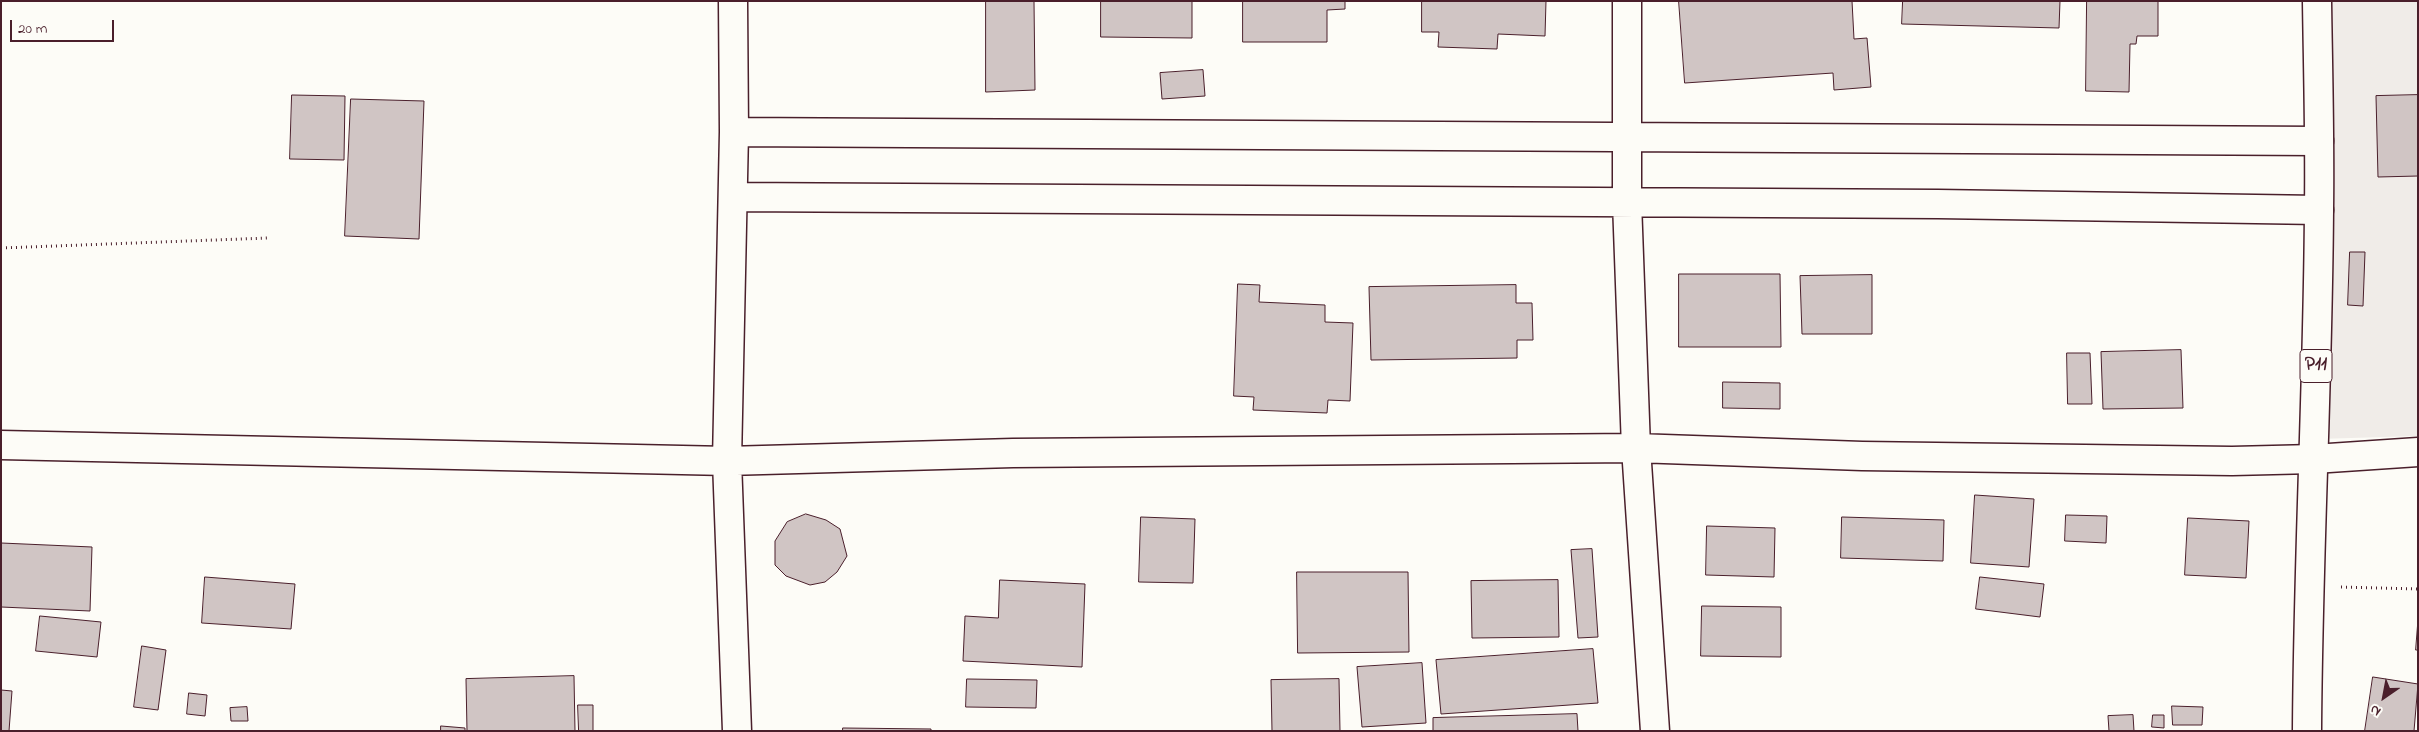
<!DOCTYPE html>
<style>
body{margin:0}
#map{position:relative;width:2419px;height:732px;overflow:hidden;background:#fdfcf7;font-family:"Indie Flower",sans-serif}
canvas{display:block}
.frame{position:absolute;inset:0;border:2px solid #4a1f2b;pointer-events:none}
.north{position:absolute;left:2359px;top:672px;width:50px;height:50px;-webkit-text-stroke:4px #fdfcf7;paint-order:stroke;rotate:213deg;font-size:14px;font-weight:700;line-height:20px;text-align:center;color:#4a1f2b}
.north::after{content:'';display:block;margin:auto;width:18px;height:22px;background:#4a1f2b;clip-path:polygon(50% 0,100% 100%,50% 72%,0 100%)}
.scale{position:absolute;left:10px;top:20px;width:104px;height:22px;box-sizing:border-box;border:2px solid #4a1f2b;border-top:0;padding-left:6px;font-size:15px;line-height:18px;white-space:nowrap;color:#4a1f2b;-webkit-text-stroke:4px #fdfcf7;paint-order:stroke}
</style>
<div id="map">
<canvas width="2419" height="732"></canvas>
<div class="frame"></div>
<div class="north">N</div>
<div class="scale">20 m</div>
</div>
<script>
const g = document.querySelector('canvas').getContext('2d');
g.lineJoin = 'round';
function fill(path, color) {
  g.fillStyle = color;
  g.fill(path, 'evenodd');
}
function trace(path, color, width, dash) {
  g.strokeStyle = color;
  g.lineWidth = width;
  g.lineCap = dash ? 'butt' : 'round';
  g.setLineDash(dash || []);
  g.stroke(path);
}
function label(font, color, halo, rows, align = 'center') {
  g.font = font + ' "Indie Flower",sans-serif';
  g.lineWidth = 4;
  g.setLineDash([]);
  g.textBaseline = 'middle';
  g.strokeStyle = halo;
  g.fillStyle = color;
  for (const [text, x, y, turn = 0] of rows) {
    g.save();
    g.translate(x, y);
    g.rotate((+turn || 0) * Math.PI / 180);
    g.textAlign = isNaN(turn) ? turn : align;
    if (halo) g.strokeText(text, 0, 0);
    g.fillText(text, 0, 0);
    g.restore();
  }
}
const built = new Path2D(`
 M2326,1H2418V436L2318,439Z`);
const building = new Path2D(`
 M986,1H1034L1035,90L986,92Z
 M1101,1H1192V38L1101,37Z
 M1243,1H1345V9L1327,10V42H1243Z
 M1422,1H1546L1545,36L1498,34L1497,49L1438,47L1439,32H1422Z
 M1679,1H1852L1854,39L1867,38L1871,87L1834,90L1833,73L1685,83Z
 M1903,1H2060L2059,28L1902,24Z
 M2087,1H2158V36H2137L2136,44H2130L2129,92L2086,91Z
 M1203,70L1205,96L1162,99L1160,73Z
 M292,95L345,96L344,160L290,159Z
 M2418,95V176L2378,177L2376,96Z
 M351,99L424,101L419,239L345,236Z
 M2350,252H2365L2363,306L2348,305Z
 M1679,274H1780L1781,347H1679Z
 M1872,275V334H1802L1800,276Z
 M1238,284L1260,285L1259,302L1325,305V322L1353,323L1350,401L1328,400L1327,413L1253,410L1254,397L1234,396Z
 M1516,285V303H1532L1533,340H1517V358L1371,360L1369,287Z
 M2181,350L2183,408L2103,409L2101,352Z
 M2067,353H2090L2092,404H2068Z
 M1723,382L1780,383V409L1723,408Z
 M1975,495L2034,499L2029,567L1971,563Z
 M806,514L826,520L840,529L847,556L837,572L825,582L810,585L786,576L775,565V541L787,522Z
 M2066,515L2107,516L2106,543L2065,541Z
 M1141,517L1195,519L1193,583L1139,582Z
 M1842,517L1944,520L1943,561L1841,558Z
 M2188,518L2249,521L2246,578L2185,575Z
 M1707,526L1775,528L1774,577L1706,575Z
 M1,543L92,547L90,611L1,607Z
 M1592,549L1598,637L1578,638L1571,550Z
 M1297,572H1408L1409,652L1298,653Z
 M205,577L295,584L291,629L202,623Z
 M1980,577L2044,584L2040,617L1976,609Z
 M1000,580L1085,584L1082,667L963,661L965,616L998,618Z
 M1558,580L1559,637L1472,638L1471,581Z
 M1702,606L1781,607V657L1701,656Z
 M40,616L101,622L97,657L36,651Z
 M2418,620V650H2416Z
 M142,646L166,650L158,710L134,707Z
 M1593,649L1598,703L1441,714L1436,660Z
 M1422,663L1426,723L1362,727L1357,667Z
 M574,676L575,731H467L466,679Z
 M2373,677L2418,684L2414,731H2365Z
 M967,679L1037,680L1036,708L966,707Z
 M1339,679L1340,731H1272L1271,680Z
 M1,690L12,691L9,731H1Z
 M189,693L207,695L205,716L187,714Z
 M578,705H593V731H579Z
 M2172,706L2203,707L2202,725H2173Z
 M247,707L248,721H231L230,708Z
 M1577,714L1578,731H1433V718Z
 M2133,715L2134,731H2109L2108,716Z
 M2153,715H2164V728L2152,727Z
 M441,726L465,728V731H441Z
 M843,728L931,729V731H843Z`);
const path = new Path2D(`
 M1,248L268,238
 M2341,587L2418,589`);
const street = new Path2D(`
 M733,1L734,132L727,461L737,731
 M1627,1V202L1636,448L1655,731
 M734,132L2319,141
 M733,197L1938,204L2319,210
 M1,445L727,461L1013,453L1636,448L1862,456L2232,461L2314,459L2418,452`);
const primary = new Path2D(`
 M2307,731C2308,557 2318,383 2319,209C2320,140 2318,71 2317,1`);
const shields = [
 [2316,366,32]
];
const shieldNames = [
 ["P11",2316,366]
];
fill(built, '#f0ece8');
fill(building, '#d0c5c4');
trace(building, '#4a1f2b', 1);
trace(street, '#4a1f2b', 31);
trace(primary, '#4a1f2b', 31);
trace(path, '#4a1f2b', 3, [1, 4]);
trace(street, '#fdfcf7', 28);
trace(primary, '#fdfcf7', 28);
for (const [x, y, w] of shields) {
  const box = new Path2D();
  box.roundRect(x - w / 2, y - 16.5, w, 33, 4);
  g.fillStyle = '#fdfcf7';
  g.fill(box);
  trace(box, '#4a1f2b', 1);
}
label('bold 19px', '#4a1f2b', null, shieldNames);
</script>
